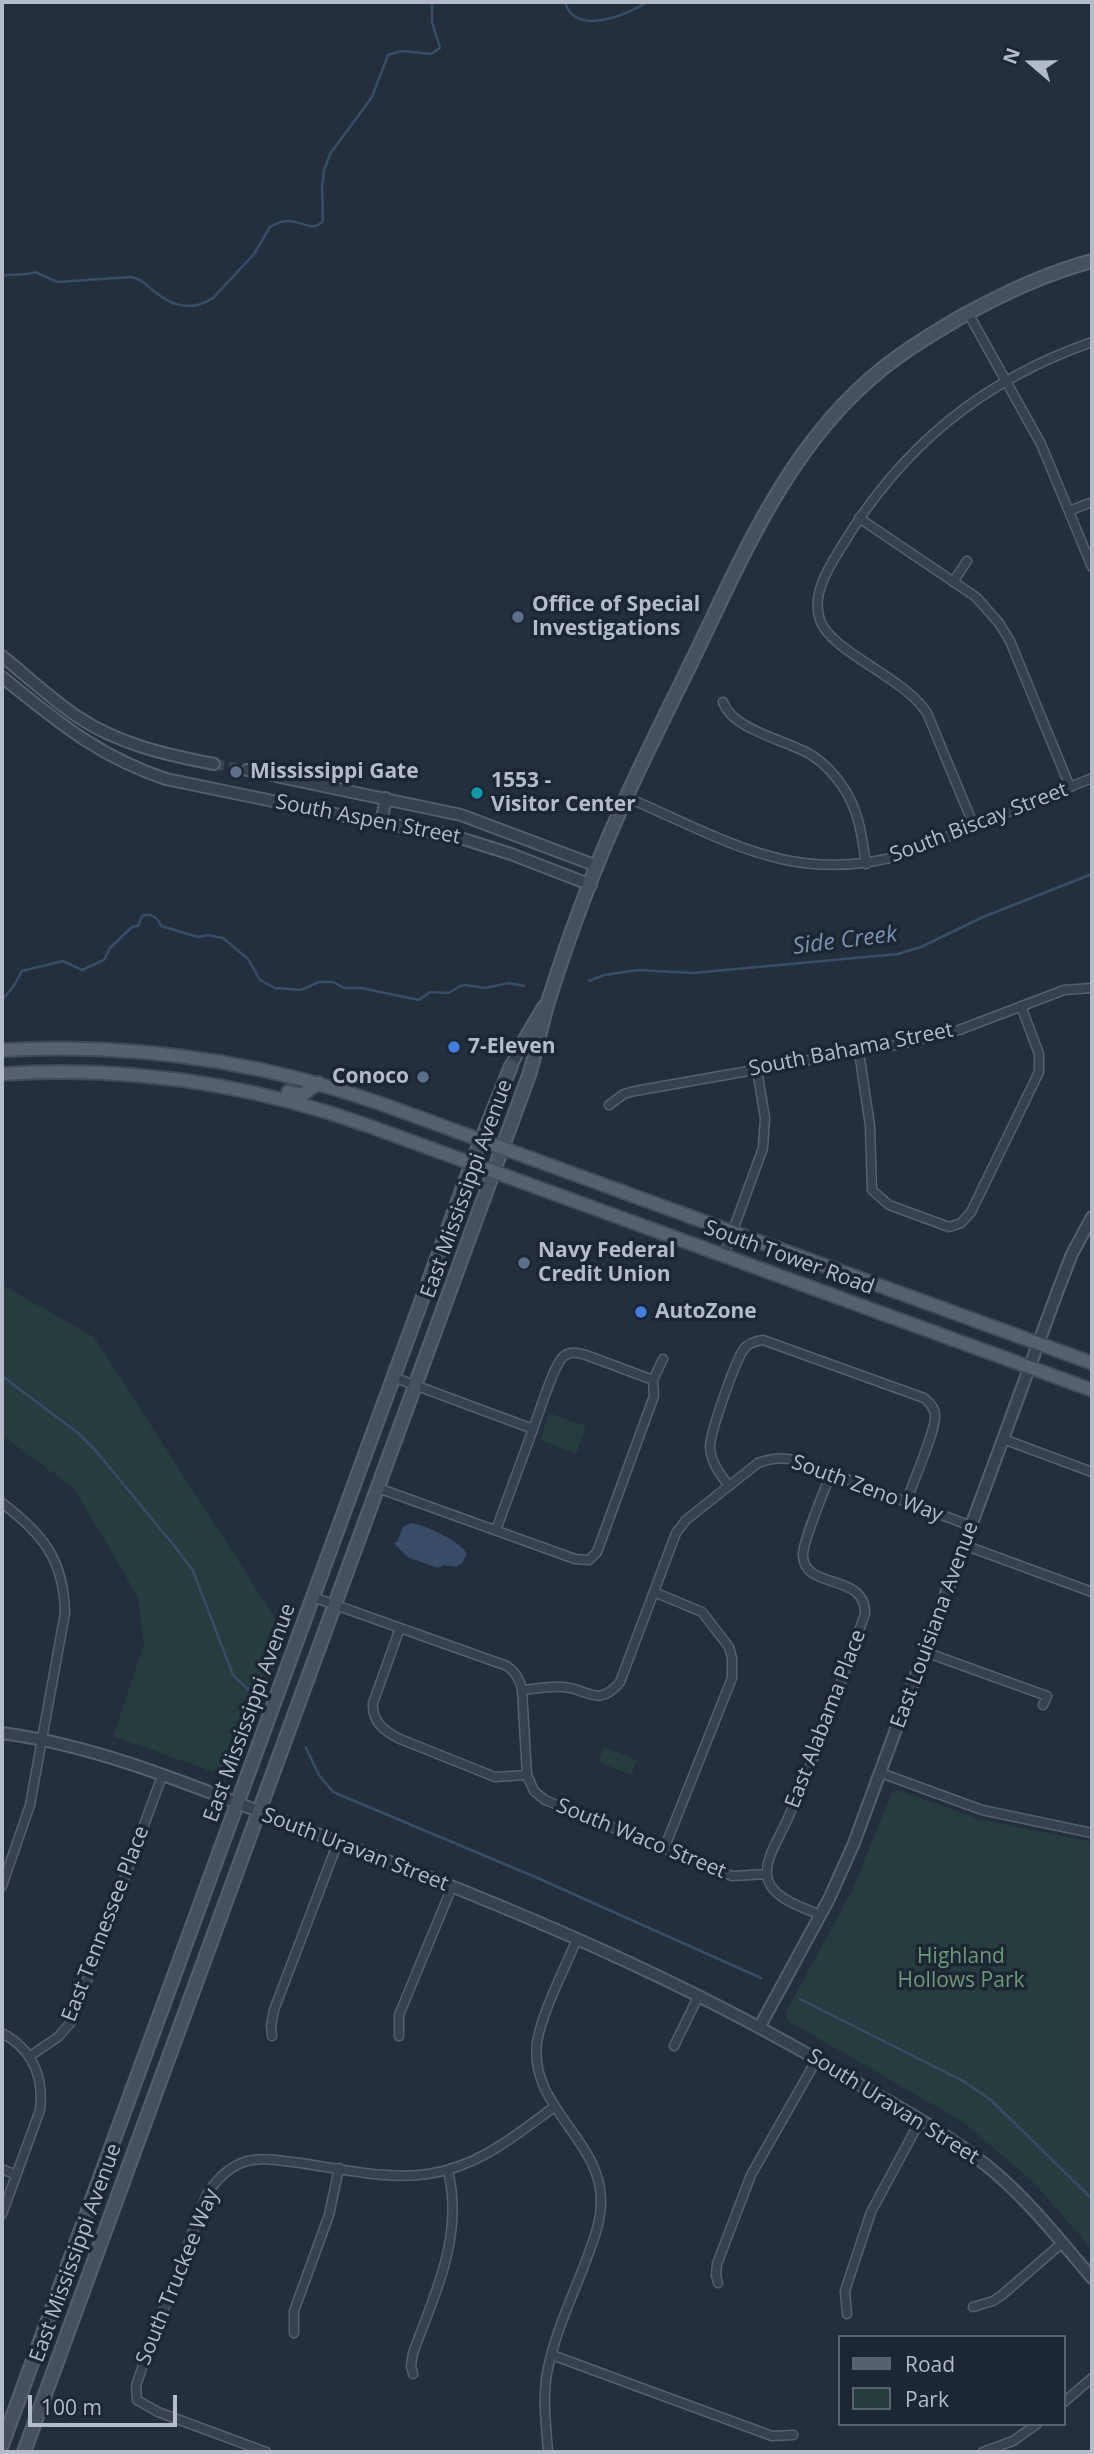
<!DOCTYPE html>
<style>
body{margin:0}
#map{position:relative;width:1094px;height:2454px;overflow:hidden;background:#242f3e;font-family:"Open Sans",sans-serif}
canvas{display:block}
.frame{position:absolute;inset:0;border:4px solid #b4bcc9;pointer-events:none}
.legend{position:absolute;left:838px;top:2335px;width:228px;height:91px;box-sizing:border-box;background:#1d2633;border:2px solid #59626f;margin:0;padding:9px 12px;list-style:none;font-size:21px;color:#b4bcc9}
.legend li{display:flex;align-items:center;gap:14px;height:35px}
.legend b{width:35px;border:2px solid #59626f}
.north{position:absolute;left:996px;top:28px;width:70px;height:70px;-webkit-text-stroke:5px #1d2633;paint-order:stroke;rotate:290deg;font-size:19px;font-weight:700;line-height:28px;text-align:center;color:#b4bcc9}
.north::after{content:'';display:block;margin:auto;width:24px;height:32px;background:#b4bcc9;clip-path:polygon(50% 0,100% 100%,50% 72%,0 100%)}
.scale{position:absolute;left:28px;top:2395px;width:149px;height:32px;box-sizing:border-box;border:4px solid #b4bcc9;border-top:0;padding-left:9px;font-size:21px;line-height:24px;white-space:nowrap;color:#b4bcc9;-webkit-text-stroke:5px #1d2633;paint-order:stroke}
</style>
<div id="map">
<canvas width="1094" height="2454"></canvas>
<div class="frame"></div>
<ul class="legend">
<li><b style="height:9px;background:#56606e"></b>Road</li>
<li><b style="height:19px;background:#263c3f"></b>Park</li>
</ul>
<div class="north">N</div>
<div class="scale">100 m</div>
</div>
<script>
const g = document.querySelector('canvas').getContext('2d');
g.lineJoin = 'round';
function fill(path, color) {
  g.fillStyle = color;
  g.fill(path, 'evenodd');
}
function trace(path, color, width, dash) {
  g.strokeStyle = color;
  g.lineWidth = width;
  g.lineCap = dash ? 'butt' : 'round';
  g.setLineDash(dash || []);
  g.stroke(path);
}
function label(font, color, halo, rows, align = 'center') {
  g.font = font + ' "Open Sans",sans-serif';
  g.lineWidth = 7;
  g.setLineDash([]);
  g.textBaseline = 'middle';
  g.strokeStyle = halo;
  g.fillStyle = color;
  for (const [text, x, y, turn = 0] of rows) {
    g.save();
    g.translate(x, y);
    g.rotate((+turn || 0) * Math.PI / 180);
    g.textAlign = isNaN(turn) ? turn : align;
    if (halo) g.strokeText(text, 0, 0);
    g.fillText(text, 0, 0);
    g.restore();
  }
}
const green = new Path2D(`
 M2,1285L94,1337L286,1635L233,1779L113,1736L144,1644L138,1597L73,1487L50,1470L48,1472L46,1468L2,1435Z
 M549,1413L586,1426L576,1454L540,1440Z
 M604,1747L637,1760L631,1775L598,1762Z
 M898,1790L978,1819L1092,1842V2249L1033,2182L963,2122L787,2020L786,2012L852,1891L892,1792Z`);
const water = new Path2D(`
 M410,1523C424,1524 462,1542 467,1554L462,1563L456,1567L444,1565L438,1568L407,1557L394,1543L397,1542L403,1527Z`);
const stream = new Path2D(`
 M565,2C574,37 628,15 647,2
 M2,276C12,273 28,276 35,272L57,282L131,277C142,279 147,286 155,292C173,307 193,311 213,298L254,254L270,227C275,224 282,221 288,221C302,221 312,233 323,221L322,188L324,170L330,154L372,97L388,55L402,51L431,54L440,48L432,22V2
 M589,981L604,975L638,970L693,973L898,954L921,947L983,917L1092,874
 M2,1000L13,987L22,971L63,961L82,970L104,960L110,948L132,927L138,926L142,916C151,912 158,918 161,926L198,937L208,935L223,938L248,959L260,980L275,988L301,990L319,982H333L344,988H361L419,1000L430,992L449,993L460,986L466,985L485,988L509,983L524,986
 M2,1376L78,1433L96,1451L176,1548L193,1571L233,1675L257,1698
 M306,1748L319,1775L333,1792L533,1876L761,1978
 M800,1999L963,2081L991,2100L1092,2199`);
const tertiaryTunnel = new Path2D(`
 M214,764L247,770`);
const minor = new Path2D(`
 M968,313L1041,444L1092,567
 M1069,511L1092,502
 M859,518L976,597L999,623L1010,641L1070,787
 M953,582L967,561
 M723,702C733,731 788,740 813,756C825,764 835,775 843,787C859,810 862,837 866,864
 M626,797C724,839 795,887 905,854L1092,778
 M974,826L927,713C903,676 831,652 820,620C811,594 829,567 842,546C902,446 983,380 1092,342
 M859,1052L870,1126L872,1190L889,1205L949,1227L961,1223L971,1212L1039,1072V1054L1021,1006
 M609,1105L624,1094L635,1091L901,1044L959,1030L1064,990L1092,988
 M724,1255L763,1148L765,1118L757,1070
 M393,1377L533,1429C539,1414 554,1363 564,1356C571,1351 578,1353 586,1355L653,1380L663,1359
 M1003,1439L1092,1472
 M729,1486C720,1474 711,1463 710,1447C710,1433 735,1361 744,1349C748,1343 755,1341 763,1340L924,1398C930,1403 935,1408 935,1416C936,1430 912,1485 906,1502
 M378,1488L575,1559L589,1560L597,1552L654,1396L653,1380
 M2,1503C43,1534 64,1560 65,1613L30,1805L2,1886
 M496,1530L533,1429
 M964,1545L1092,1592
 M654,1592L702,1612L729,1647L732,1658V1678L664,1849
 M313,1597L507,1666C516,1672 520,1679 522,1690L527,1775L534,1791L545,1800L732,1876L767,1874
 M400,1628L373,1703C372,1722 384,1731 400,1739L495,1777L527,1775
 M925,1652L1047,1696L1043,1705
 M522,1690C535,1689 549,1686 563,1687C587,1688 598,1709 620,1682L676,1533L686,1520L758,1463C771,1458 782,1457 795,1460L971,1526
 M881,1773L982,1810L1092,1833
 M820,1915C803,1907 775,1900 768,1880C762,1862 780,1837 787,1820C818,1754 840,1683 865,1614C866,1572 805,1591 803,1556C802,1543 825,1489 831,1473
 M2,2033C32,2049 44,2076 40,2110L2,2214
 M272,2036L271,2026L274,2010L338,1842
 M399,2036V2015L452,1887
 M674,2046L699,1995
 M30,2056L58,2037L72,2021L162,1776
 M2,2169L16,2175
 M718,2283L716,2275L717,2264L751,2175L817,2059
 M973,2307L993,2301L1002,2295L1062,2243
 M847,2314L845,2291L871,2212L920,2121
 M294,2333V2311L329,2215L339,2168
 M552,2355L772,2436L793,2435
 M413,2374L411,2366L413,2353C435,2293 464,2236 448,2171
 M1064,2402L1092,2378
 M266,2452L158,2412L137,2400L136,2386L143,2365L207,2194C217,2179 229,2166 247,2161C264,2157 283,2161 300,2163C342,2169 386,2180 428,2174C478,2167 515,2136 554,2107
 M548,2452C546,2424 542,2395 548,2368C556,2330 574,2293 587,2258C594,2239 601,2221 601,2201C601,2139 529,2107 537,2043C541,2014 565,1968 577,1939
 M983,2452L1013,2441L1037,2424`);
const tertiary = new Path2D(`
 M2,656C27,676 51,699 78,717C118,744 167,755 214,764
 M2,677C57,721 97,756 166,779L350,817L454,836L511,854L591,885
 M247,770L461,815L597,866
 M381,823L386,798
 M511,1066L521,1046
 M2,1733C112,1748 216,1796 320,1835C505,1905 685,1979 855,2082C900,2108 946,2133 986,2165C1027,2198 1059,2239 1092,2278
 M760,2026L829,1899L854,1843L1058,1290L1072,1254L1092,1217`);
const secondary = new Path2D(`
 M521,1046L544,1007
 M2,2445L472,1163L511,1066
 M24,2452L529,1075C537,1050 541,1024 549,999C569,936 593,871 620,811C642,761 667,712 691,663C742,558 788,444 882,369C908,348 937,331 966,314C1007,292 1047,273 1092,261`);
const primary = new Path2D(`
 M2,1050C131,1043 257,1060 379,1103L1092,1363
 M2,1074C127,1066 251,1084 369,1126L1092,1390
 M288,1092L302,1095L318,1083`);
const markers = [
 [518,617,7,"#5c6f8a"],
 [236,772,7,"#5c6f8a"],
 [477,793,7,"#0f9aa8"],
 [454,1047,7,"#3f7fe0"],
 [423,1077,7,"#5c6f8a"],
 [524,1263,7,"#5c6f8a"],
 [641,1312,7,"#3f7fe0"]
];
const poiNames = [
 ["Office of Special",532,605],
 ["Investigations",532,629],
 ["Mississippi Gate",250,772],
 ["1553 -",491,781],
 ["Visitor Center",491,805],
 ["7-Eleven",468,1047],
 ["Conoco",409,1077,"right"],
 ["Navy Federal",538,1251],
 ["Credit Union",538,1275],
 ["AutoZone",655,1312]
];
const streetNames = [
 ["South Aspen Street",368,820,11],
 ["South Biscay Street",979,823,-21],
 ["South Bahama Street",851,1050,-11],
 ["East Mississippi Avenue",467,1189,-70],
 ["South Tower Road",789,1258,20],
 ["South Zeno Way",867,1489,20],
 ["East Louisiana Avenue",935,1625,-70],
 ["East Mississippi Avenue",250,1713,-70],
 ["East Alabama Place",826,1719,-69],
 ["South Waco Street",641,1839,22],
 ["South Uravan Street",355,1850,21],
 ["East Tennessee Place",106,1924,-69],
 ["South Uravan Street",893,2107,32],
 ["East Mississippi Avenue",76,2253,-70],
 ["South Truckee Way",178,2277,-68]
];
const parkNames = [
 ["Highland",961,1957],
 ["Hollows Park",961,1981]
];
const waterNames = [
 ["Side Creek",845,941,-7]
];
fill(green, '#263c3f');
fill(water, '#394c67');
trace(stream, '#394c67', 2.5);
trace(tertiaryTunnel, '#3a4453', 10, [10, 5]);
trace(minor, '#565f6c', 11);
trace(tertiary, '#565f6c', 14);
trace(secondary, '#565f6c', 16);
trace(primary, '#414a57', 16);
trace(minor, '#38414e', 8);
trace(tertiary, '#38414e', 10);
trace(secondary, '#465061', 12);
trace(primary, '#56606e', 12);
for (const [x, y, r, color] of markers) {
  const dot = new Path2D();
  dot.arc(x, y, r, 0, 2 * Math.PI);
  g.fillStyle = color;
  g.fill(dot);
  trace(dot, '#1d2633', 2.5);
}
label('bold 21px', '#b4bcc9', '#1d2633', poiNames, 'left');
label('21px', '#b4bcc9', '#1d2633', streetNames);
label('21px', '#6b9a76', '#1d2633', parkNames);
label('italic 23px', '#7c92b1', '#1d2633', waterNames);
</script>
